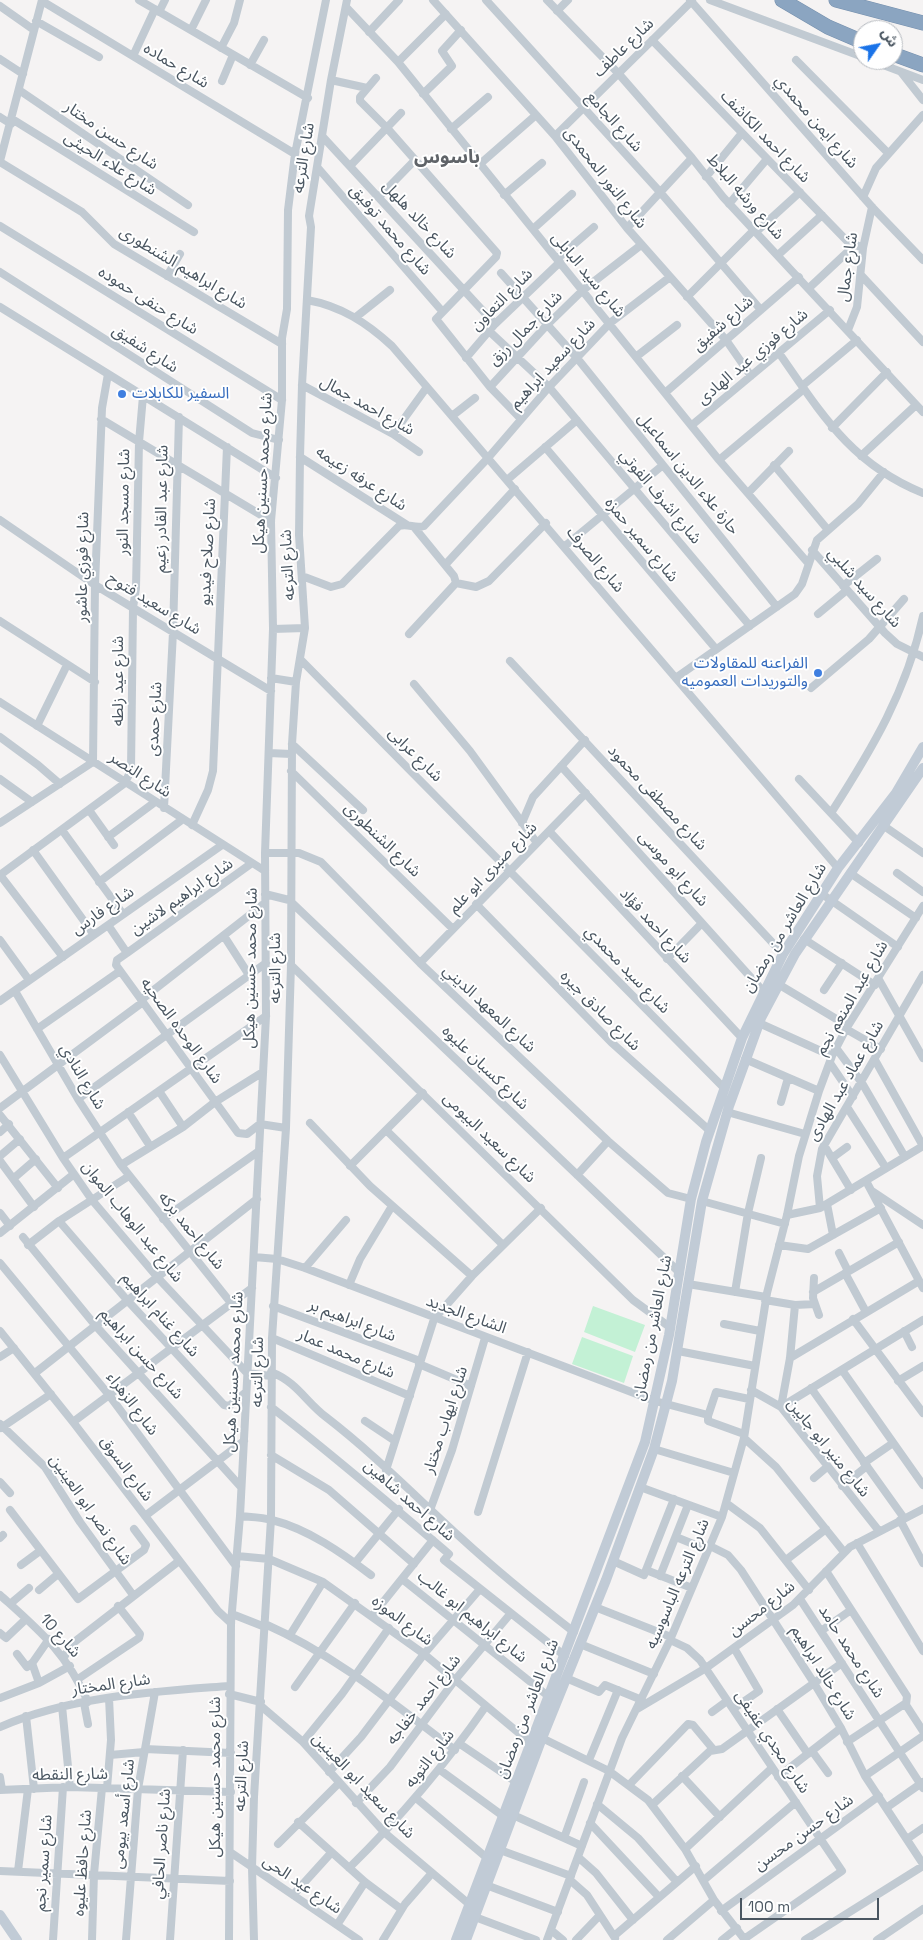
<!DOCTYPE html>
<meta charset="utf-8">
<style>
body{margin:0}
#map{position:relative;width:923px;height:1940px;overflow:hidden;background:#f5f3f3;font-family:"Space Grotesk","Noto Sans Arabic",sans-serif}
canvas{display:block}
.north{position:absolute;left:853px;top:20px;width:50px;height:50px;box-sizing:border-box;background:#fff;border:1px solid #b7bbc0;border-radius:50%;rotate:57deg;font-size:14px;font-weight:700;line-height:20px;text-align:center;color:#4a5661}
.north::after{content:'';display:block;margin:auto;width:18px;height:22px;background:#1a73e8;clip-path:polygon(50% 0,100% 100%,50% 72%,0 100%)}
.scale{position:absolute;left:740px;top:1898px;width:139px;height:22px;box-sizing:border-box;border:2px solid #4a5661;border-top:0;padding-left:6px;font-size:15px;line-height:18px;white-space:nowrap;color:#4a5661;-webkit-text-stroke:4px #fff;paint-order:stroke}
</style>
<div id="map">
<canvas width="923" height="1940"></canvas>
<div class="north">ش</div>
<div class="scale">100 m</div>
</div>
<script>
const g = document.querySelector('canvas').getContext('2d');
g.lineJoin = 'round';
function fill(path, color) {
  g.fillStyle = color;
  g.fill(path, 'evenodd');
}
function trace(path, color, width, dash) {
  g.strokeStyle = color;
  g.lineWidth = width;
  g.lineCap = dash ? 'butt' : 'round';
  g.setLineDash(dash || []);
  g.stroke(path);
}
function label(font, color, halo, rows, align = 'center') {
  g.font = font + ' "Space Grotesk","Noto Sans Arabic",sans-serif';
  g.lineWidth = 4;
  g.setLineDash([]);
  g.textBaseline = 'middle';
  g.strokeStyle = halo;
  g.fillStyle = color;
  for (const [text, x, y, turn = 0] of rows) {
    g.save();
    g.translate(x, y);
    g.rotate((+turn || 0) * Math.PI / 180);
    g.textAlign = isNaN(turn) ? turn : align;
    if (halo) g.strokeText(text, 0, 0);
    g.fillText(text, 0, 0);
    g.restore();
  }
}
const green = new Path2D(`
 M593,1306L645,1325L635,1352L584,1332Z
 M582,1337L633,1356L624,1383L572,1364Z`);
const street = new Path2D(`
 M139,0L308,98
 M433,0L555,136L627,228L726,340L751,376
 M486,0L660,192L761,310
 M547,0L618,73L692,158L723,197L923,412
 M690,0L872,207L923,260
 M710,0L863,57
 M42,1L295,154
 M0,6L34,30
 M346,7L398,62L719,460L808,563
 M557,11L568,0
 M159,12L165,0
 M36,21L99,57
 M191,30L206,0
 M369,32L399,0
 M652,40L847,241L863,248
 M221,48L234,23L240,0
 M133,56L155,9
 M0,59L23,74
 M796,60L888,153
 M870,60L923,80
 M398,62L446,14
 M250,65L264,40
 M901,72L923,100
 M376,78L360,97V101L387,128L497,253L496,257L436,319L490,387L521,419
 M331,80L367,88
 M222,81L233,55
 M19,90L188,205
 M423,94L452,66L442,51L461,30
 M0,117L11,124
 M12,119L194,232
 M451,129L488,97
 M322,136L495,324
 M555,136L692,1
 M0,161L42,0
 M0,162L82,212L114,244L282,344
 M480,164L536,115
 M350,166L401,113
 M318,168L442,311
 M706,177L742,133
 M504,195L542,163
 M379,197L415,160
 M863,197L876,168L923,115
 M729,204L767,159
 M0,226L282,400
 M627,228L692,158
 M533,229L572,194
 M756,232L800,192
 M778,255L822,215
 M557,259L594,227
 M0,272L252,433L279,440
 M501,273L577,358L777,607
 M860,274L923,342
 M167,276L180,254
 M809,288L855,245
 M687,297L754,230
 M307,300C341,306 367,323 392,346L838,868
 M0,307L276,478
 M356,317L390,290
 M848,330L857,307L863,248L872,207
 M489,331L549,387L750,626
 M779,353C821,413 851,464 923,493
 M637,356L677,325
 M466,358L495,324L560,262
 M302,385L393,434L419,452
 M802,386L857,340
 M490,387L546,326L583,290L641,245
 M666,392L799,277
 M452,416L475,398
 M101,419L271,521
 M692,425L830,310
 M832,428L887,372
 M393,434L427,387
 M545,447L716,649
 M861,456L916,405
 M300,457L407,525
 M719,460L804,389
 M774,465L828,530
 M507,480L577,420
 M748,493L789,451
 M0,520L95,585L271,691
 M565,546L663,465
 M812,550L885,633L897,644L923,657
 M445,565L515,489
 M302,576L331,587L342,584L399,526C408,523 415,529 424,526L488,458L549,387L610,323L670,277
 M456,583L476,587L489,581L546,523
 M843,586L877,559
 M818,614L847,590
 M0,621L95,682
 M273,629L305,628
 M409,634L456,583L454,576L414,527
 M300,659L724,1088
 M510,661L783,954
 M677,677L795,594L802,584L817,540L858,504L884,472
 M271,678L296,682
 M414,684L470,751L537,843
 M811,688L869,639L904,599
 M0,702L265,871
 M37,726L67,665
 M0,737L38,765L60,784
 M292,744L363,810
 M269,753L291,754
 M561,766L763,991
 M291,771L453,929
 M0,779L32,802
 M799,779L859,843
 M164,808L173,632L179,417
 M89,810L114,845
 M831,813C872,749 907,691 923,616
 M0,823L93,762L95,585L102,408L108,374
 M522,823L533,797L585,740
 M192,825L208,790L213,771L227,447
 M884,826L923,853
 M62,830L123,914
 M549,831L742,1038
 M108,837L155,802
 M33,850L94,935
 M265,853H299L321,862L420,963L608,1141L668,1193L691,1199
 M850,873L916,918
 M897,873L923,892
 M0,875L125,783L131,770L133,608L136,588L139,442L143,396
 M0,875L63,957
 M99,882L183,819
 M265,894L289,900L680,1273
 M822,894L898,947
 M476,904L611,1042L710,1131
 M108,925L127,953L117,960L116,965L238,1133L247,1134L260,1124L286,1128
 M224,936L249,975
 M804,939L875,985
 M0,940L29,980
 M127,953L252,863
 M667,959L702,923
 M420,963L586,793
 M291,965L633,1300L671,1328
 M878,978L923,1058
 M778,984L848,1026
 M824,990L842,963
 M15,991L78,1099L121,1165L231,1303
 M141,1000L265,903
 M0,1001L222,845
 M759,1023L832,1056
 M37,1029L120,971
 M846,1029L881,1049
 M836,1048L862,1083L905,1157
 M0,1055L63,1158L92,1200L158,1278L247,1373L271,1376
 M745,1059L819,1091
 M875,1060L923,1146
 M830,1063L853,1097
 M159,1091L183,1127
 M78,1099L266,963
 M781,1102L788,1078
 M847,1107L886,1168
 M0,1108L143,1002
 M128,1112L150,1146
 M727,1112L805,1134
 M0,1115L58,1188
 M310,1123L370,1186L472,1276
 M386,1130L503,1245
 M0,1132L9,1124
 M824,1145L851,1190
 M0,1156L20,1139
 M63,1158L266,1016
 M832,1158L847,1147
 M0,1161L34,1207
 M121,1165L183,1127L215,1102L263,1072
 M350,1166L423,1093
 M577,1175L608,1141
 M14,1178L36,1159
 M866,1181L923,1288
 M872,1191L923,1225
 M702,1201L785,1224
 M827,1204L833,1235
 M820,1208L817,1176L822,1149L923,975
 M0,1213L10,1226
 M787,1215L820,1208L923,1146
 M163,1219L259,1151
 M59,1221L127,1300L224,1405L229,1406L246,1392
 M0,1233L74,1174
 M23,1237L95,1325L241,1487
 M28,1245L59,1221L129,1176
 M779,1245L808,1249L881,1208
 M839,1253L848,1271
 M254,1257L277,1259L305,1268L655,1401L708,1415V1421L744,1434
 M0,1263L109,1395L236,1566
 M305,1268L346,1220
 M845,1273L866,1312
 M814,1278L813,1298L819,1315
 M688,1284L766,1297
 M349,1285L360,1259L392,1206
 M735,1292L748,1213L761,1158
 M813,1292L899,1242
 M765,1300L795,1305L815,1304
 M795,1305L790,1358L781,1407L923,1320
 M273,1306L420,1361
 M853,1319L923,1413
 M724,1324L760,1331
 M0,1331L73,1422L218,1611L231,1623
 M904,1331L912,1347
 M272,1338L410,1396
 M678,1351L755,1366
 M0,1357L14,1348
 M790,1358L919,1281
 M419,1364L471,1386
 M842,1370L923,1485
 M271,1372C297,1382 306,1402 326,1417C374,1454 415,1496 460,1537C496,1570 534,1601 574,1632
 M35,1373L257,1199
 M898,1381L923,1366
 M811,1388L904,1518
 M751,1390L781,1407L879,1531
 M271,1407C332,1454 391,1505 449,1554L444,1560L565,1656
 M708,1416L716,1392L749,1399
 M365,1421L395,1441
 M73,1422L252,1288
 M0,1424L45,1467L80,1522L133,1595
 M1,1428L51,1394
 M744,1438L776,1467L844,1552
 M654,1449L734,1473
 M271,1455L329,1490L414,1564
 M864,1463L893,1443
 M386,1470L434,1319L472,1276L541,1208
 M814,1478L827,1467
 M0,1482L10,1493
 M842,1486L867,1466
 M640,1487L722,1517
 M726,1503L760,1528L809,1590
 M10,1510L78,1599L144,1550L146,1545L134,1529
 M430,1510L452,1450L485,1338
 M478,1512L528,1352
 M145,1516L244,1441
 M240,1516C250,1517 262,1517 272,1520C308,1529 342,1553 371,1575
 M900,1520L923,1563
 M676,1537L708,1550
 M0,1538L3,1535
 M857,1543L923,1651
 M710,1546L728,1555L741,1570L814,1683L841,1728L865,1776L923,1864
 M237,1556L269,1559L323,1582L424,1654L532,1744
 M786,1560L826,1529
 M613,1561L644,1575L674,1499
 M355,1563L399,1509
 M21,1565L40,1551
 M646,1570L692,1588
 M826,1571L907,1696L906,1705L923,1731
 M660,1576L688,1505
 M402,1579L548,1696
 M39,1590L58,1574
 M0,1595C40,1631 66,1652 88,1702
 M800,1599L923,1788
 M10,1604L29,1588
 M595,1607L671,1637
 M232,1614L265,1627
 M372,1616L433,1540
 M265,1624C335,1655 394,1704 455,1750
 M821,1631L851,1610
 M0,1633L6,1638L26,1619
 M290,1635L323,1582
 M670,1640L687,1648L700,1660L842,1871L744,1939
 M580,1644L654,1674
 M17,1654L27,1667L33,1662L49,1639
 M64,1657L73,1643L179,1561
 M32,1663L39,1683
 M566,1678L599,1692L605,1685L642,1700
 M78,1679L139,1638L140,1634L118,1606
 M295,1687L355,1603
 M229,1694L261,1702
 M0,1698L39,1683L70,1666
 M84,1703L88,1724
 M62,1706L70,1787
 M261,1706L303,1742L385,1833L469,1904
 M637,1709L706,1668L793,1605L850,1547L923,1509
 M733,1709L759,1691L734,1648
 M777,1709L808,1754
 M712,1712L727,1701
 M26,1716L34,1789
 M0,1727C71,1696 152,1692 229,1686
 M542,1738L609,1771L648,1800L685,1849L714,1900L745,1940
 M303,1742L342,1694L389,1628
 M847,1742L906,1703
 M460,1744L516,1782
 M145,1749L231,1753
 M812,1751L828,1773
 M110,1755L144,1752
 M589,1760L618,1690
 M440,1770L503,1816
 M329,1772L361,1737L424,1654L480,1589
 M682,1776L720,1817
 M865,1776L923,1736
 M0,1777L2,1790
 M778,1777L841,1728
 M629,1785L688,1724L693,1725L713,1749
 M107,1788L111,1740L109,1698
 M0,1790L70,1787L231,1792
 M416,1798L487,1858
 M356,1803L390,1767L455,1680L511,1613
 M597,1804L638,1838L677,1882
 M652,1805L710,1751L722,1749L842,1663
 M886,1808L923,1782
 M513,1815L582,1846
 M298,1822L365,1882L401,1909
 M590,1823L659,1897
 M564,1838L584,1782
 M907,1839L923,1828
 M278,1844L339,1783
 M685,1849L772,1768
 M500,1850L571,1876
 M230,1852L359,1940
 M578,1857L596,1873L633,1920
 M349,1868C400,1818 445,1765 486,1706
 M0,1871L230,1881
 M18,1871L28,1789
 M570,1880L587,1895L615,1938
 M704,1880L796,1802
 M486,1885L558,1912
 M293,1895L331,1853
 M721,1911L879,1796
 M475,1917L536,1940
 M337,1925L365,1882
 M551,1930L563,1940
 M614,1936L696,1866
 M53,1940L63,1787
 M92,1940L94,1874L102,1788
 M126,1940L138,1789L155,1692
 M170,1940L183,1750
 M229,1940L231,1623L240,1516L266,1016L265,853L273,629L271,521L282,400V338L287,309L288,210L295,154L326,0
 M254,1940L252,1868L254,1797L271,1519L272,1338L286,1128L291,965L292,744L296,682L305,628L299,535L300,457L302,385L311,227L309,216L331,80L347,0
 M383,1940L405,1904L432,1873
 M547,1940L622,1738L670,1640L722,1517L744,1438L767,1293L787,1215L799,1156L819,1091L832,1056L846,1029L923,906
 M576,1940L600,1915
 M667,1940L714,1900
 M722,1940L737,1928
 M805,1940L923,1866
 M877,1940L923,1909`);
const secondary = new Path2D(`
 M0,1915L17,1940
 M456,1940L645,1442L669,1335L691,1199L706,1142L742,1038L783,954L838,868L896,793L923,747
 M466,1940L542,1738L606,1580L654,1449L672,1381L702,1201L729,1106L761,1018L795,954L923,768`);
const highway = new Path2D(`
 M782,0L828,27L863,42
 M836,0L923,23
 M893,54L923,65`);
const markers = [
 [122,394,5,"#3f7fe0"],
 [818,673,5,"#3f7fe0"]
];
const streetNames = [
 ["شارع عاطف",624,48,-44],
 ["شارع حماده",176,66,31],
 ["شارع الجامع",614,122,48],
 ["شارع ايمن محمدي",816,122,49],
 ["شارع حسن مختار",111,136,34],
 ["شارع احمد الكاشف",765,137,46],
 ["شارع الترعه",304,158,-81],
 ["شارع علاء الحيثى",110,164,32],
 ["شارع النور المحمدى",605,178,52],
 ["شارع ورشه البلاط",745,197,49],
 ["شارع خالد هلهل",419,220,47],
 ["شارع محمد توفيق",390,230,49],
 ["شارع جمال",848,267,-82],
 ["شارع ابراهيم الشنطورى",183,268,31],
 ["شارع سيد البابلى",588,275,50],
 ["شارع التعاون",502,300,-45],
 ["شارع حنفى حموده",148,301,32],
 ["شارع شفيق",723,324,-41],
 ["شارع جمال رزق",526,329,-46],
 ["شارع شفيق",145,349,33],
 ["شارع فوزي عبد الهادى",753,357,-40],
 ["شارع سعيد ابراهيم",553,364,-47],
 ["شارع احمد جمال",367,406,29],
 ["شارع محمد حسنين هيكل",263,473,-87],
 ["حارة علاء الدين اسماعيل",688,474,51],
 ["شارع عرفه زعيمه",361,479,33],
 ["شارع اشرف الفوتي",660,497,50],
 ["شارع مسجد النور",124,502,-89],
 ["شارع عبد القادر زعيم",162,509,-89],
 ["شارع سمير حمزه",641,540,50],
 ["شارع صلاح فيديو",208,552,-87],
 ["شارع الصرف",595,560,50],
 ["شارع الترعه",288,565,-93],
 ["شارع فوزي عاشور",83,567,-89],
 ["شارع سيد شلبي",864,588,48],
 ["شارع سعيد فتوح",154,604,31],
 ["شارع عيد زلطه",119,681,-90],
 ["شارع حمدى",155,719,-87],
 ["شارع عرابى",415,755,45],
 ["شارع النصر",140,775,33],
 ["شارع مصطفى محمود",657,798,47],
 ["شارع الشنطورى",382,840,44],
 ["شارع صبرى ابو علم",493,868,-46],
 ["شارع ابو موسى",673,869,48],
 ["شارع ابراهيم لاشين",182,897,-35],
 ["شارع فارس",103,911,-35],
 ["شارع احمد فؤاد",655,926,47],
 ["شارع العاشر من رمضان",785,928,-59],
 ["شارع محمد حسنين هيكل",251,968,-89],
 ["شارع الترعه",276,968,-90],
 ["شارع سيد محمدي",627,970,46],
 ["شارع عبد المنعم نجم",852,998,-60],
 ["شارع المعهد الديني",489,1009,43],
 ["شارع صادق جيره",600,1011,45],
 ["شارع الوحده الصحيه",181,1031,54],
 ["شارع كسبان عليوه",485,1068,44],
 ["شارع النادي",82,1077,59],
 ["شارع عماد عبد الهادى",846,1081,-60],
 ["شارع سعيد البيومى",489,1138,44],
 ["شارع عبد الوهاب الموان",132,1222,51],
 ["شارع احمد بركه",191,1231,51],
 ["شارع غنام ابراهيم",160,1315,48],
 ["الشارع الجديد",466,1315,20],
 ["شارع ابراهيم بر",352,1321,21],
 ["شارع العاشر من رمضان",653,1328,-79],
 ["شارع حسن ابراهيم",141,1354,48],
 ["شارع محمد عمار",346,1354,23],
 ["شارع محمد حسنين هيكل",234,1372,-87],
 ["شارع الترعه",258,1372,-89],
 ["شارع الزهراء",132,1404,53],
 ["شارع ايهاب مختار",446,1420,-72],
 ["شارع منير ابو جابين",828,1448,51],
 ["شارع السوق",126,1469,53],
 ["شارع احمد شاهين",409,1501,41],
 ["شارع نصر ابو العينين",90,1510,55],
 ["شارع الترعه الباسوسيه",678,1584,-67],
 ["شارع محسن",762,1609,-38],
 ["شارع ابراهيم ابو غالب",472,1617,39],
 ["شارع الموزه",402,1621,37],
 ["شارع 10",60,1636,48],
 ["شارع محمد حامد",851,1652,57],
 ["شارع خالد ابراهيم",823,1673,58],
 ["شارع المختار",111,1685,-8],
 ["شارع احمد خفاجه",424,1700,-52],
 ["شارع العاشر من رمضان",528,1709,-69],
 ["شارع مجدي عفيفى",772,1742,56],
 ["شارع التوبه",430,1759,-52],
 ["شارع النقطه",70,1775,-1],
 ["شارع الترعه",242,1776,-87],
 ["شارع محمد حسنين هيكل",216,1777,-90],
 ["شارع سعيد ابو العينين",363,1786,46],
 ["شارع أسعد بيومى",124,1814,-84],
 ["شارع حسن محسن",804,1833,-36],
 ["شارع ناصر الحافي",162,1844,-86],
 ["شارع سمير نجم",44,1863,-86],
 ["شارع حافظ عليوه",83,1863,-86],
 ["شارع عبد الحى",302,1885,34]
];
const shopNames = [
 ["السفير للكابلات",132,394],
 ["الفراعنه للمقاولات",808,664,"right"],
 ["والتوريدات العموميه",808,682,"right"]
];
const quarterNames = [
 ["باسوس",447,158]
];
fill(green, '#c3f1d5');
trace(highway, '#7690ad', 15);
trace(street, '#c1cad2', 8);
trace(secondary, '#c1cbd6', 10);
trace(highway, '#8ba5c1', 14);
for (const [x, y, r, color] of markers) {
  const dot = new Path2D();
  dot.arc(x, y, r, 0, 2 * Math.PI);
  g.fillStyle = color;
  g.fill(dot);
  trace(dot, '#fff', 2);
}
label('16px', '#4a5661', '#fff', streetNames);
label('16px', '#366cbe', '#fff', shopNames, 'left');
label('bold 19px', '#5f6368', '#fff', quarterNames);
</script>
